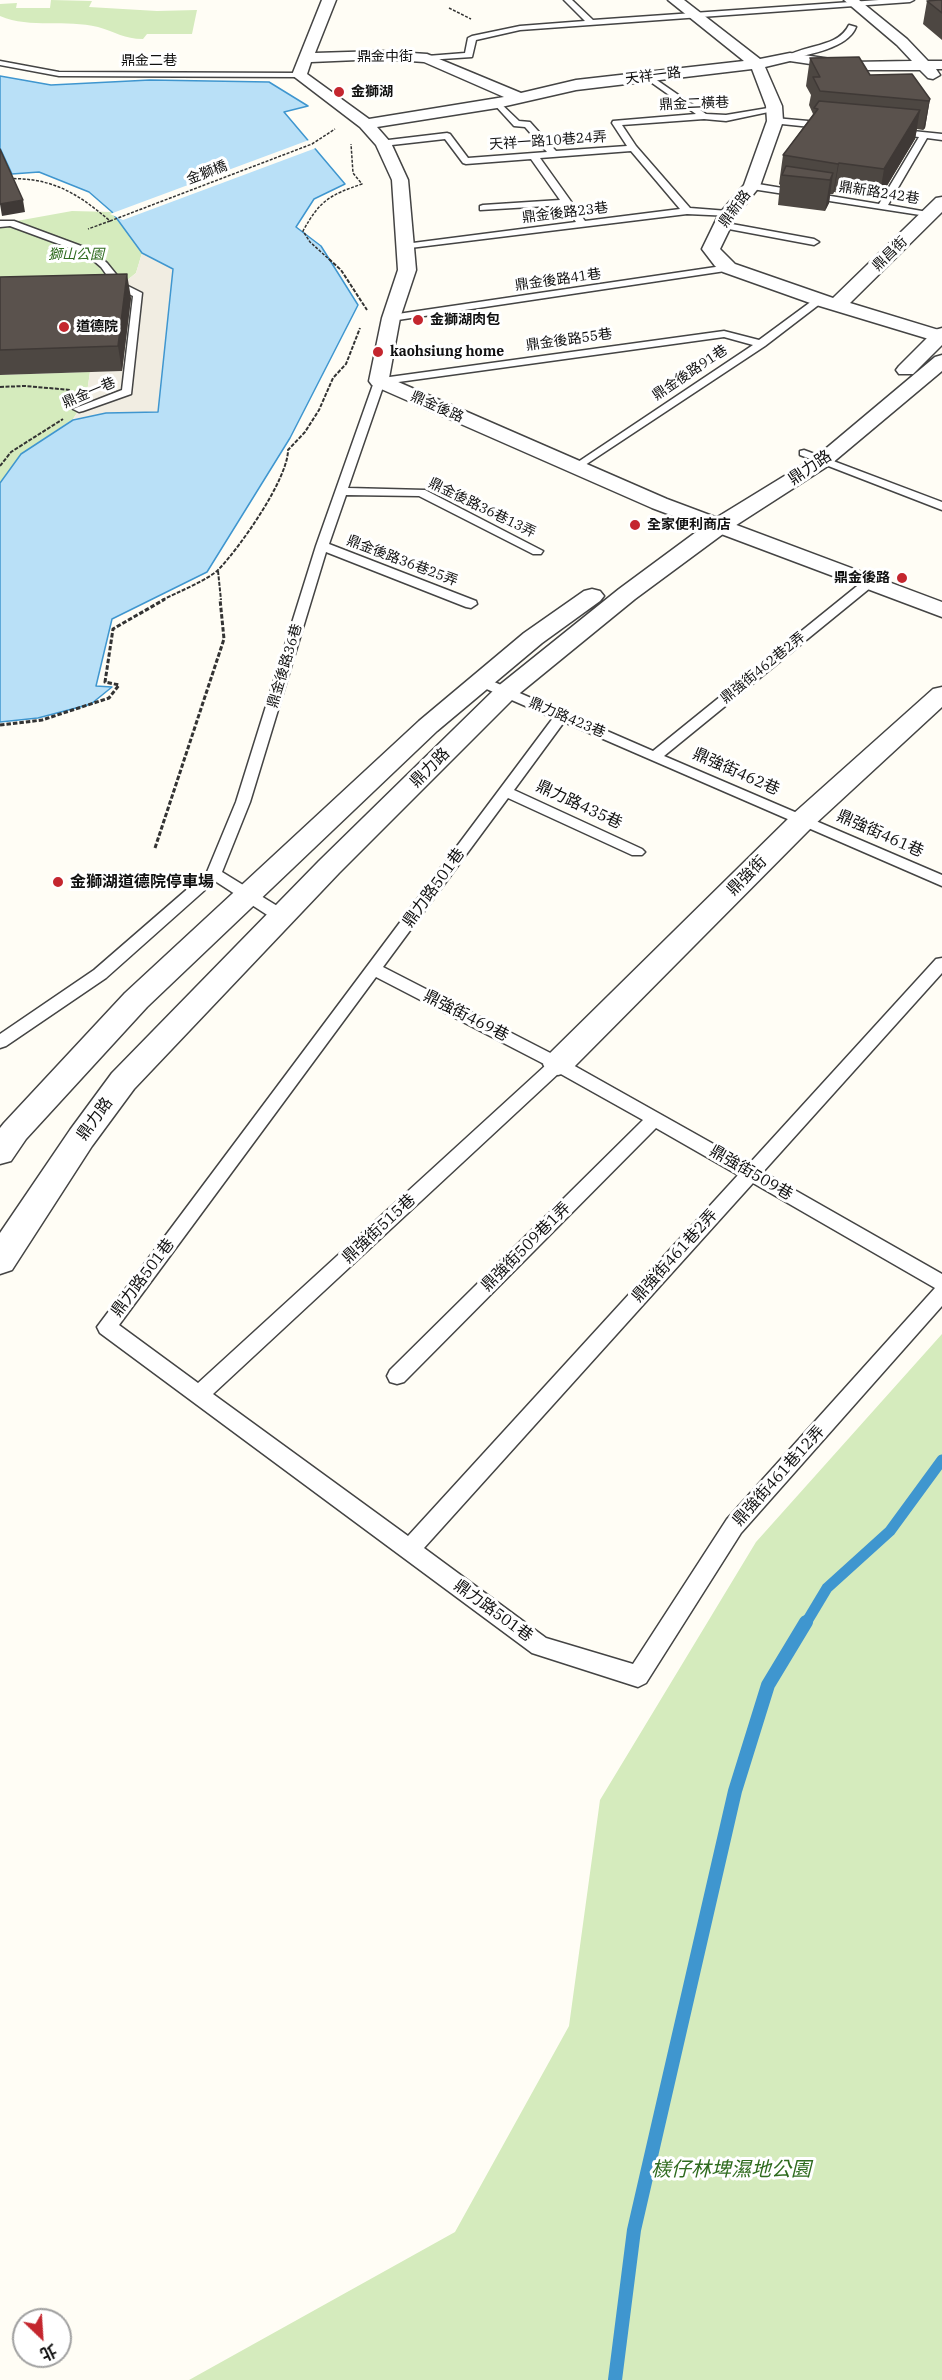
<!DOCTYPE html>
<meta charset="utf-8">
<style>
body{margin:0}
#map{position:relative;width:942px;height:2380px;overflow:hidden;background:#fffdf5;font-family:"IBM Plex Serif","Noto Sans TC",serif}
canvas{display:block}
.north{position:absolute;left:12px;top:2308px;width:60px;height:60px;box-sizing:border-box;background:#fff;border:2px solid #a0a0a0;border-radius:50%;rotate:155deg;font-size:16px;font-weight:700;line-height:24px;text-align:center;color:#111}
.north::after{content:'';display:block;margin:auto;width:21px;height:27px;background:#c4262e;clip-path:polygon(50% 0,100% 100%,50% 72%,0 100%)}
</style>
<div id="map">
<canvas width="942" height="2380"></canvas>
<div class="north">北</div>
</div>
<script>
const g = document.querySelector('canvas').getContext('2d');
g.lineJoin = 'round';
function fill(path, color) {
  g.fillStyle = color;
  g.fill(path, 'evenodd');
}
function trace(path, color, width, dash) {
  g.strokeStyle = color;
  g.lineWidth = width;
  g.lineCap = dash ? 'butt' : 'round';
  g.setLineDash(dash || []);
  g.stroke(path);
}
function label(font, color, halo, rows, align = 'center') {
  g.font = font + ' "IBM Plex Serif","Noto Sans TC",serif';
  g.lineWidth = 6;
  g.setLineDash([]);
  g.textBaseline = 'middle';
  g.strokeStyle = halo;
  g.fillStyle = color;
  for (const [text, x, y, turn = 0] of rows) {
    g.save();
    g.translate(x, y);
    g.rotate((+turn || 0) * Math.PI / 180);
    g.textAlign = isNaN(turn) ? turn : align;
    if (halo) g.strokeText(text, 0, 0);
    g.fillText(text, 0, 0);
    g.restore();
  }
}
const green = new Path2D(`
 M51,0L92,1L89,7L157,11L197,10L192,34H147L143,39C124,39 116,32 98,27C66,19 31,29 0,16V4L17,3L16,8H50Z
 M72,211L112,212L142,253L136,273L120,286L0,302V224Z
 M90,372L86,399L73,419L21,454L0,483V375Z
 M942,1334V2380H189L455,2232L569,2026L600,1800L756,1542Z`);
const plaza = new Path2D(`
 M142,253L173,269L158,412L106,413L73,419L86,399L90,372L122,371L132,298H112L120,286L136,273Z`);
const water = new Path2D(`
 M0,76L51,85L150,80L269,82L308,106L284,112L345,184L314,199L296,227L321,246L358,305L290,438L207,572L112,619L96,686L112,687L91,704L38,718L0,722V483L21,454L73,420L106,413L158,412L173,269L142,253L112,212L89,192L39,172L12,174L0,148Z`);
const pier = new Path2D(`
 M309,140H313L316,148L123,220L110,214Z`);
const streamFar1 = new Path2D(`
 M806,1623L827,1588L890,1531L942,1460`);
const stream = new Path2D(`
 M615,2380L634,2230L735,1791L768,1685L806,1622`);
const pathFar2 = new Path2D(`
 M449,8L471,19
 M0,179C48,176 74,190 110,221L88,229
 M110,221L312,144L335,129
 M331,261L310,242L303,231C320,200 330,195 362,184L353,173L351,144`);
const pathFar1 = new Path2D(`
 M329,259L341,270L367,310
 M0,387L25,386L71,390
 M0,466L11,452L63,419
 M218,571L221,600
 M162,600C176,593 210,579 219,569C240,547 288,479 288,450L305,432L319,410L333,378L346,364L360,328`);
const path = new Path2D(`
 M0,725L42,720L109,698L119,685L105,682L113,629L165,599
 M155,848L224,639L220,599`);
const service = new Path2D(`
 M564,0H572L593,20L879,0H914L910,2L520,30L476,40L472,57L427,60L423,58L427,56L465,53L468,38L472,36L520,26L585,21Z
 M849,25L856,27C848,48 810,54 790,59L786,57C805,44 838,48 849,25Z
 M0,61L59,72L299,73L303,75L299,77L59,76L0,65Z
 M648,74L706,114L726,115L774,107L778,110L726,121L704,119L622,125L636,146L690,208L728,211L731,212V216L687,214L402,249V245L405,244L576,222L564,205L480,210V206L483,205L560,200L531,159L466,164L463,163L445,139L383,146L379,143L380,141L447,133L450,134L468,158L547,152L525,127L514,126L493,103L497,100L519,121L530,122L556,151L627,146L612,123L613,121L696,114L645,78L644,76ZM631,151L680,209L585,221L540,158Z
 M775,118L830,123L834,126L830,129L772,123V119Z
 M893,129L942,134V140L927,138L888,205L933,213V217L752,189L747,186L752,183L879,204L919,137L890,134V130Z
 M0,221H14L92,250L107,263L124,284L142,293L131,394L83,411L79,412L73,409L122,390L133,296L116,288L101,267L86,254L10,226L0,227Z
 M721,222L814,239L819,242L814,245L718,227V223Z
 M729,265L732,266V270L391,321L386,318L391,315Z
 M816,298L825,300L765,346L576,471L572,470V466L753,345L724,337L384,384L348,488L425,490L543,551L541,554H533L419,496L346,495L329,544L476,601L477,604L471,608L466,607L326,552L250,802L222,872L287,912L289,916L287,920H275L215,881L106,978L6,1046L0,1048V1034L94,970L207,872L236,802L316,546L375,379L724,331L759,340Z
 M804,450L942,502V510L800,455V451Z
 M871,577L875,578L877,581L875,584L664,756L942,875V886L564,722L514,790L642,849L645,852L642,855H632L508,798L383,967L564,1060L749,1164L936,959L942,958V973L763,1172L942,1274V1306L741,1533L646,1683L638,1687L532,1653L100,1333L97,1327L553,718L475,684L473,681L475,678H485L653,751L867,578ZM376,977L546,1065L198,1383L119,1325ZM559,1073L643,1120L390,1370L387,1376L390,1382L397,1384L404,1382L656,1128L738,1175L408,1536L213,1394ZM753,1183L935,1288L727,1519L633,1664L546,1638L424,1548Z`);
const minor = new Path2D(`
 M322,0H336L315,53L381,51L427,54L521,93L576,80L744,61L668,0H684L760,59L790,53L851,62L912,61L897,45L844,0H859L907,39L928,61H942V69H936L940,75L933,79L928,78L920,70H851L790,61L765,67L782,106L783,121L760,186L736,216L720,249L735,264L833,298L936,198L942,197V212L850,303L942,331V343L813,304L723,272L715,266L702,249L719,214L744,185L767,121L766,106L752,69L576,90L497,108L377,127L391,143L408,180L416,270L400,318L389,378L667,499L942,602V617L652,508L372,385L369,381L382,318L398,270L392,180L376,145L360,127L292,75ZM381,59L424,62L504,97L369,119L307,74L311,62Z
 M942,687V707L813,826L569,1072L558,1075L547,1072L543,1064L547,1056L793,814L933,689Z`);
const tertiary = new Path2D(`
 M942,328V345L913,374H899L896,370L899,366L935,330Z
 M942,355V371L831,464L727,531L635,599L515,697L339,873L134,1089L92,1146L12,1270L0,1274V1233L70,1130L112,1073L319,861L497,687L619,589L711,521L817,456L935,357Z
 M592,589L600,591L604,596L600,601L542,643L437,731L147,1007L26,1139L11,1161L0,1164V1128L4,1123L125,993L419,721L524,633L584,591Z`);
const wall = new Path2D(`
 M942,0V40L923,24L927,1Z
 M810,58L870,75L930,99L925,128L923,130L917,129L915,139L879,199L834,192L833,194H830L829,203L825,211L778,205L780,185L779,184L783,155L813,114L809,105L811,95L806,86Z
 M0,277L131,298L122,371L0,375Z`);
const shadedWall = new Path2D(`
 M930,99L925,128L923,130L929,101Z
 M920,110L915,139L879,199L884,169Z
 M839,163L834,192L833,194L838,164Z
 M833,173L829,203L825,211L830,180Z
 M23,200L25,212L2,216L0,204Z
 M127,274L131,298L122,371L118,346Z`);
const building = new Path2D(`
 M942,0V13L927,1L938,0Z
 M859,57L870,75L912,74L930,99L929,101L820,91L813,77H820L810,58Z
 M819,101L920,110L884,169L839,163L838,164L783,155L818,109L814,108Z
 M0,149L23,200L0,204Z
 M786,166L833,173L830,180L782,175Z
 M127,274L118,346L0,350V277Z`);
const markers = [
 [339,92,6,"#c4262e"],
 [418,320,6,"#c4262e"],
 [64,327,6,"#c4262e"],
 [378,352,6,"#c4262e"],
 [635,525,6,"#c4262e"],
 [902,578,6,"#c4262e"],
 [58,882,6,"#c4262e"]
];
const farStreetnames = [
 ["鼎金中街",385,57],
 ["鼎金二巷",149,61],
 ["天祥一路",653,76,-7],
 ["鼎金二橫巷",694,104,-2],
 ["天祥一路10巷24弄",548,141,-4],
 ["金獅橋",207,173,-21],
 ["鼎新路242巷",879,193,9],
 ["鼎新路",735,209,-53],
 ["鼎金後路23巷",565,213,-7],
 ["鼎昌街",890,254,-44],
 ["鼎金後路41巷",558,280,-8],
 ["鼎金後路55巷",569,340,-8],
 ["鼎金後路91巷",690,373,-34],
 ["鼎金一巷",89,393,-23],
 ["鼎金後路",437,407,24],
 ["鼎金後路36巷13弄",482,508,26],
 ["鼎金後路36巷25弄",402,561,21],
 ["鼎金後路36巷",285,666,-73],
 ["鼎強街462巷2弄",763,668,-39],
 ["鼎力路423巷",567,718,23]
];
const farPoinames = [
 ["金獅湖",351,92],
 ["金獅湖肉包",430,320],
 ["道德院",76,327],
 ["kaohsiung home",390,352],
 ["全家便利商店",647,525],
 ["鼎金後路",890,578,"right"]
];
const farParknames = [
 ["獅山公園",76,255]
];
const streetNames = [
 ["鼎力路",810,468,-34],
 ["鼎力路",430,768,-45],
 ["鼎強街462巷",736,772,24],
 ["鼎力路435巷",579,805,25],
 ["鼎強街461巷",880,834,24],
 ["鼎強街",747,876,-45],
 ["鼎力路501巷",434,888,-54],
 ["鼎強街469巷",466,1016,27],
 ["鼎力路",95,1119,-54],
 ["鼎強街509巷",751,1173,30],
 ["鼎強街515巷",379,1229,-43],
 ["鼎強街509巷1弄",526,1247,-45],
 ["鼎強街461巷2弄",675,1256,-48],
 ["鼎力路501巷",143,1278,-53],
 ["鼎強街461巷12弄",779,1476,-48],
 ["鼎力路501巷",493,1611,36]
];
const poiNames = [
 ["金獅湖道德院停車場",70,882]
];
const nearParknames = [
 ["檨仔林埤濕地公園",731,2170]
];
fill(green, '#d5ebbd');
fill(plaza, '#f1ede2');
fill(water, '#b9e0f7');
trace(water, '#3f96cf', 1.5);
fill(pier, '#fffdf5');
trace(streamFar1, '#3f96cf', 11);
trace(stream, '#3f96cf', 14);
trace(service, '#444', 3);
trace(minor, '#444', 3);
trace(tertiary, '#444', 3);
trace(pathFar2, '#333', 1.5, [3, 1.5]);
trace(pathFar1, '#333', 2, [4, 1.5]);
trace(path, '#333', 3, [4.5, 2]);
fill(service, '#fff');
fill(minor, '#fff');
fill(tertiary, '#fff');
fill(wall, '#4d4742');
fill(shadedWall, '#3f3936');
fill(building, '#5a524d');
trace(building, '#3f3936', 1.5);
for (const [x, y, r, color] of markers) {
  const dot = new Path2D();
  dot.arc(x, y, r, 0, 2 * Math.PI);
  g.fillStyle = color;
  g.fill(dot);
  trace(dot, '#fff', 2);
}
label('14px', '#111', '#fff', farStreetnames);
label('bold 14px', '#111', '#fff', farPoinames, 'left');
label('italic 14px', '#2f6b1f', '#fff', farParknames);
label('16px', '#111', '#fff', streetNames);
label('bold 16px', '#111', '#fff', poiNames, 'left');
label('italic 20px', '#2f6b1f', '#fff', nearParknames);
</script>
